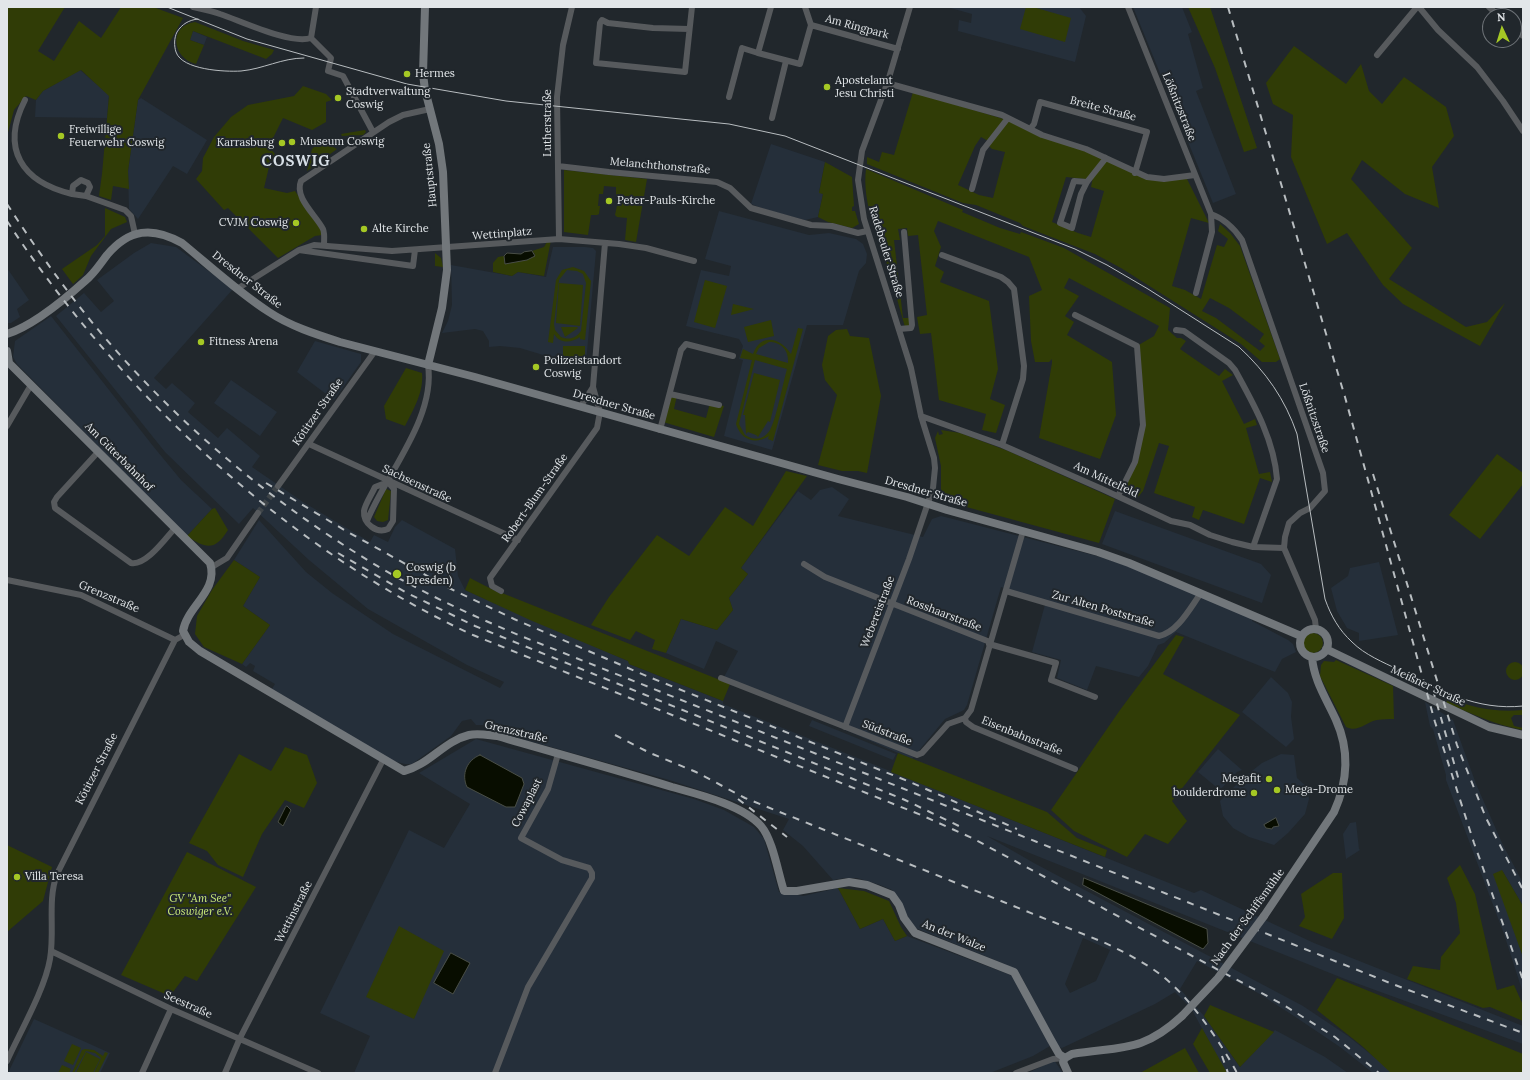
<!DOCTYPE html>
<meta charset="utf-8">
<style>
body{margin:0}
#map{position:relative;width:1530px;height:1080px;overflow:hidden;background:#21272c;font-family:Lora,serif}
canvas{display:block}
.frame{position:absolute;inset:0;border:8px solid #e2e6e9;pointer-events:none}
.north{position:absolute;left:1482px;top:8px;width:40px;height:40px;box-sizing:border-box;background:#21272c;border:1px solid #6e7378;border-radius:50%;rotate:356deg;font-size:11px;font-weight:700;line-height:16px;text-align:center;color:#e2e6e9}
.north::after{content:'';display:block;margin:auto;width:14px;height:18px;background:#a5c824;clip-path:polygon(50% 0,100% 100%,50% 72%,0 100%)}
</style>
<div id="map">
<canvas width="1530" height="1080"></canvas>
<div class="frame"></div>
<div class="north">N</div>
</div>
<script>
const g = document.querySelector('canvas').getContext('2d');
g.lineJoin = 'round';
function fill(path, color) {
  g.fillStyle = color;
  g.fill(path, 'evenodd');
}
function trace(path, color, width, dash) {
  g.strokeStyle = color;
  g.lineWidth = width;
  g.lineCap = dash ? 'butt' : 'round';
  g.setLineDash(dash || []);
  g.stroke(path);
}
function label(font, color, halo, rows, align = 'center') {
  g.font = font + ' Lora,serif';
  g.lineWidth = 4;
  g.setLineDash([]);
  g.textBaseline = 'middle';
  g.strokeStyle = halo;
  g.fillStyle = color;
  for (const [text, x, y, turn = 0] of rows) {
    g.save();
    g.translate(x, y);
    g.rotate((+turn || 0) * Math.PI / 180);
    g.textAlign = isNaN(turn) ? turn : align;
    if (halo) g.strokeText(text, 0, 0);
    g.fillText(text, 0, 0);
    g.restore();
  }
}
const built = new Path2D(`
 M947,7H1079L1086,16L1075,62L958,31L959,20L971,23L972,14Z
 M1133,7H1182L1192,32L1188,34L1203,88L1196,91L1236,194L1213,203Z
 M193,31L207,37L204,45L190,40Z
 M80,70L109,95L107,118L35,117L36,100L43,91Z
 M141,98L207,140L187,174L173,166L138,219L129,209L128,171L138,100Z
 M771,144L825,162L819,192L823,194L818,217L805,220L770,211L751,204Z
 M719,211L809,235L829,233L856,239L863,244L867,254L866,263L859,271L843,325H807L772,450L724,436L743,360L739,359L743,346L739,339L686,326L701,270L729,276L731,266L705,259Z
 M151,243L176,247L233,289L154,378L166,389L172,383L195,403L188,412L218,438L227,428L260,456L252,467L303,502L370,542L374,535L388,542L395,527L402,520L455,549L458,576L465,590L628,661L629,664L723,701V704L1194,893L1201,890L1314,943L1523,1026V1044L1345,979L987,836L1034,863L1303,1006L1348,1036L1394,1073H1373L1340,1047L1297,1018L1258,993L1197,961L1180,989L1204,1016L1240,1067L1275,1030L1325,1057L1348,1073H1226L1191,1008L1175,992L1155,1004L1062,1048L1058,1047L1055,1042L1021,976L1015,970L1007,965L913,927L898,898L892,890L880,885L857,878H845L833,880L803,846L783,830L789,819L669,780L501,733L488,725H476L471,719L462,721L451,736L412,764H405L393,761L272,689L275,684L253,671L255,666L250,663L246,667L242,664L270,625L243,606L260,577L234,560L259,520L306,572L332,593L393,634L500,688L504,682L467,665L368,609L309,560L253,508L239,524L165,452L56,316L84,293L101,312L114,301L97,280L134,253ZM1083,938L1110,950L1096,981L1070,993L1065,984Z
 M553,247H585L593,248L596,251L586,363L563,361L520,348L500,346L489,347V341L483,331L475,329L442,333L448,321L452,305L451,265L512,276L518,272L546,277Z
 M7,268L29,300L17,309L20,317L11,323H7Z
 M51,316L153,446L181,480L212,509L187,536L17,364L13,357L15,341Z
 M315,341L361,354V362L334,400L297,372Z
 M231,380L277,412L260,436L214,403Z
 M832,487L849,499L838,516L923,537L932,519L941,516L949,518L1097,556L1125,565L1253,618L1252,621L1288,640L1293,644L1296,652L1282,659L1275,672L1176,632L1164,643L1158,645L1148,666L1139,677L1096,666L1087,690L1057,678L1061,660L1032,652L1046,601L1001,587L967,705L964,710L945,719L912,759L724,677L738,651L716,641L704,669L666,653L681,619L717,630L733,610L729,598L748,574L741,568L798,491L811,500L820,490Z
 M1115,511L1261,564L1271,575L1262,603L1102,544Z
 M1379,562L1398,635L1359,641V633L1347,628L1337,611L1331,588L1348,576L1350,568Z
 M1271,677L1288,693L1292,702L1291,717L1294,739L1286,747L1242,712Z
 M1425,702L1453,720L1476,784L1503,845L1523,883V906L1502,870L1517,938L1523,957V993L1504,934L1446,780V775L1433,729L1430,726Z
 M812,720L896,754L893,760L809,726Z
 M476,739L694,799L724,810L754,827L764,839L779,892L803,896L838,888L860,929L883,919L895,941L907,936L1016,977L1050,1046L1033,1056L990,1073H354L370,1036L320,1013L409,830L444,848L470,804L419,773Z
 M1218,749L1242,770L1237,772L1220,790L1198,772Z
 M1281,754L1294,755L1297,778L1307,787L1309,799L1305,814L1288,833L1274,845L1249,837L1233,828L1223,816L1220,801L1243,778L1262,763Z
 M1356,822L1359,849L1360,850L1346,859L1343,834L1350,823Z
 M34,1019L110,1053L100,1073H8Z
 M1054,1060L1063,1073H1028Z`);
const green = new Path2D(`
 M7,7H65L38,51L54,61L79,21L101,38L121,7H153L183,18L138,100L128,171L129,189L113,186L111,200L99,196L102,174L109,96L81,70L43,91L36,100L26,96L14,110L7,136Z
 M1026,7H1033L1071,18L1065,42L1020,29Z
 M1188,7H1210L1257,148L1244,152L1215,68Z
 M195,22L243,41L274,50L272,54L266,59L193,31L190,40L204,45L196,64C172,58 168,26 195,22Z
 M1294,46L1346,84L1361,64L1369,91L1382,104L1404,77L1446,107L1454,136L1432,167L1439,208L1405,194L1362,160L1351,179L1412,248L1389,279L1466,327L1487,322L1505,303L1480,346L1403,304L1383,285L1347,233L1327,244L1291,157L1293,115L1273,104L1266,83Z
 M303,86L326,94L332,100L326,102V122L312,130L283,118L273,138L271,149L275,154L272,167H269L264,188L287,193L295,191L322,231V235L315,236L278,258L228,208L224,210L196,179L202,171L203,158L214,137L231,117L248,105L294,96Z
 M913,92L1007,120L1085,150L1147,178L1186,177L1209,223L1191,218L1172,286L1185,290L1201,299L1217,245L1224,247L1228,239L1218,231L1220,224L1230,233L1240,246L1280,359L1276,362H1262L1241,344L1121,268L1095,254L1023,226L1020,223L976,205L963,203L867,164V157L879,162L882,152L894,155ZM981,137L990,142L988,145L992,149L1005,152L993,198L979,195L958,185L975,146ZM1066,177L1086,179L1093,177L1091,187L1104,191L1091,237L1078,233L1052,222ZM1210,298L1229,308L1264,334L1259,341L1265,346L1260,351L1216,318L1202,311Z
 M365,130L366,132L363,135L342,136L341,134Z
 M321,141L337,149L307,171L312,149Z
 M825,162L852,177L854,206L852,207V211H855L859,224L852,228L828,222L818,217L823,194L819,193Z
 M866,169L963,210L962,212L1000,228L1020,234L1021,232L1064,248L1170,308L1168,330L1177,338H1181L1186,341L1180,349L1219,376L1225,369L1233,375L1222,381L1244,424L1255,419L1257,425L1246,428L1259,474L1270,472L1272,482L1260,478L1244,524L1203,510L1199,520L1192,517L1195,507L1154,493L1169,446L1159,443L1143,491L1138,497L1122,489L1129,476L1141,434L1137,346L1154,336L1159,326L1069,278L1064,288L1079,296L1065,316L1074,322L1067,335L1112,362L1116,415L1100,459L1039,438L1052,363V359L1049,362H1035L1031,341L1029,296L1042,290L1029,257L938,221L934,231L941,247L935,266L944,272L940,282L989,301L998,369L990,399L1005,405L996,433L982,430L986,414L939,400L931,333L920,334L917,317L927,315L918,235L908,236L907,228L898,229L900,240H894L903,318H909V326L905,327C899,307 894,287 888,267C877,236 862,202 866,169Z
 M564,170L647,179L636,242L625,240L627,218L617,217L615,215L619,196L616,195V187L604,186L603,194H599L598,206H600L599,214L597,215H591L588,235L564,232Z
 M105,208L125,217L127,222L111,229L91,256L83,275L73,284L62,269L97,245L105,236Z
 M548,240H551L544,276L518,272L512,276L493,272V263L498,257L504,256L505,264L527,260L535,254L532,251L544,247Z
 M435,253L441,258L443,267L435,266Z
 M573,267L584,271L591,281L585,340L580,339V337C571,343 560,344 554,334L553,343L548,342L556,280L562,270ZM567,270L577,271L583,274L586,283L581,331C575,339 569,340 561,337L555,330L554,324L559,280Z
 M705,280L727,286L715,328L694,322Z
 M559,283L583,285L580,326L556,323Z
 M733,304L754,309L731,315Z
 M771,320L774,336L748,342L744,327Z
 M561,327H577L578,328L565,337Z
 M798,328L803,329L773,441L768,439L769,436C755,445 741,440 736,424L752,360L740,358L743,349L753,354C761,332 781,338 791,354ZM769,342C781,342 789,350 788,363L756,354L759,348ZM755,360L787,369C783,383 776,420 770,430C764,440 754,441 745,435L739,424Z
 M847,329L850,336L869,338L881,396L867,473L858,471H842L818,465L837,395L825,380L822,365L828,336L836,330Z
 M563,346H585V359H563Z
 M406,368L422,373C424,392 413,410 405,426L386,419L384,406Z
 M754,373L780,380L770,422L768,421L758,437L756,435L748,432L746,434L745,415H743Z
 M670,394L677,395L674,409L706,418L710,403L724,406L714,437L663,422Z
 M941,430L960,433L1008,451L1115,499L1099,543L948,502L941,493V466L935,438L938,431L939,435L943,434Z
 M1497,454L1523,473V484L1480,539L1449,515Z
 M786,471L807,476L741,568L748,574L729,598L733,610L717,630L681,619L666,653L652,649L655,640L636,631L630,640L591,625L609,597L657,535L689,556L725,507L753,526Z
 M386,489L391,491L388,520L383,522L377,521L374,517Z
 M215,508L228,530C215,551 206,549 187,536L212,509Z
 M234,560L260,577L243,606L270,625L242,664L204,647L195,634L197,616L212,590Z
 M470,578L501,594L502,593L730,684L723,701L629,664L628,661L530,620L465,590Z
 M1303 643a10 10 0 1 1 20 0a10 10 0 1 1-20 0Z
 M1176,635L1184,637L1163,674L1240,715L1172,801L1187,821L1168,844L1145,834L1127,857L1074,831L1051,810L1120,710Z
 M1336,660L1393,686L1394,719C1389,719 1383,719 1377,720C1366,722 1358,733 1346,727L1320,676L1321,665L1324,661L1334,662Z
 M1506 671a9 9 0 1 1 18 0a9 9 0 1 1-18 0Z
 M1446,698C1472,707 1495,713 1523,710V715H1514L1511,718L1514,726L1523,728V730C1496,725 1472,714 1447,703Z
 M285,747L307,755L317,783L304,808L285,800L262,834L243,877L218,865L207,851L189,843L239,754L271,771Z
 M898,753L1047,812L1077,838L1107,850L1105,857L891,772Z
 M7,845L52,867L43,901L7,932Z
 M187,852L256,887L197,981L185,976L170,996L121,975Z
 M1460,865L1475,894L1497,990L1514,985L1523,1005V1021L1490,1007L1483,1008L1407,979L1413,966L1440,970L1441,957L1460,933L1456,903L1447,878Z
 M1502,870L1523,906V957L1493,874Z
 M1333,873H1342L1344,918L1332,939L1299,926L1305,917L1301,894Z
 M838,888L864,891L889,901L901,927L907,936L895,941L883,919L860,929Z
 M399,926L444,951L414,1019L366,997Z
 M1337,978L1523,1054V1073H1391L1362,1046L1317,1010Z
 M1210,1005L1274,1032L1240,1067L1204,1016Z
 M1202,1028L1226,1071V1073H1210L1193,1044Z
 M72,1044L81,1048L73,1065L64,1061Z
 M1185,1048L1199,1073H1140Z
 M85,1049L94,1050L103,1056L105,1052L108,1053L98,1073H94L101,1058L95,1053L86,1051L74,1073H72L82,1050Z
 M86,1052L100,1059L93,1073H76Z
 M62,1065L71,1069L69,1073H58Z`);
const water = new Path2D(`
 M532,251L535,256L527,260L505,264L504,256L507,253L521,254L524,252Z
 M480,755L522,778L524,784L515,807H506L467,787C461,774 467,760 480,755Z
 M287,806L291,810L283,826L278,822L285,808Z
 M1276,818L1279,826L1273,827L1272,829L1266,828L1264,825Z
 M1084,878L1207,929L1208,943L1203,949L1083,885Z
 M451,953L470,963L453,994L434,983Z`);
const streetTunnel = new Path2D(`
 M258,513L278,486`);
const street = new Path2D(`
 M193,7C202,9 212,11 220,14C241,21 291,45 311,38
 M771,7L758,53L800,64L811,25L805,7
 M1128,7L1211,214L1212,232L1196,293
 M1419,7L1438,30L1477,67L1503,101L1523,131
 M1489,7L1499,16
 M811,25L898,49
 M689,29L653,28L608,23L602,20L600,23L596,63L685,72L692,7
 M1514,29L1523,36
 M311,38L331,58L328,71L343,76L373,132
 M311,38L316,7
 M1377,55L1417,7
 M887,83L1002,115L1042,135L1086,149L1147,177L1164,179L1195,175
 M729,97L742,48L758,53
 M25,100C0,149 22,182 72,194
 M772,118L786,61
 M1030,129L1034,124L1040,102L1147,132L1135,173
 M558,166L609,172L717,182L730,188L751,208L811,225L832,226L858,233L867,231
 M1087,182L1074,181L1060,223L1072,228L1081,194L1087,182L1106,158
 M972,189L983,150L1008,118
 M86,196L72,194L73,186L81,180L88,183L90,187L86,196L125,210L131,216L135,234
 M1211,214C1225,219 1234,228 1242,240L1323,473L1325,491L1310,508L1300,513L1289,523L1285,537L1284,548L1315,620L1316,629
 M559,239L557,97L563,45L572,7
 M324,245C324,240 325,234 323,229C316,215 294,198 301,181L389,122L403,115L430,109
 M299,250L413,266L415,250
 M942,255L1001,277L1008,282L1014,289L1024,366L1023,379L1002,445
 M237,289L299,250L314,245L392,251L559,239L619,244L646,248L694,261
 M1075,315L1137,346L1143,425L1135,462L1118,496
 M899,329L911,328L912,325L904,232
 M1176,330L1184,331L1229,363L1235,370C1253,403 1274,439 1277,479L1253,547
 M593,387L605,243
 M670,394L719,405
 M921,416L1002,445L1102,489L1171,521L1190,525L1210,535L1232,542L1253,547L1284,548
 M7,426L31,385
 M660,430L681,350L686,344L733,356
 M309,444L518,540
 M98,452L57,497L54,502L55,508L131,563C146,566 165,539 175,528
 M388,482L394,489L393,521L388,529C377,534 363,524 364,511C365,504 372,494 375,487Z
 M278,486L375,351
 M367,521C386,474 436,418 428,365
 M804,564L825,577L990,642
 M212,567L227,558L258,513
 M7,580L81,595L175,640
 M501,591L492,586L490,578L597,428L600,412L593,387L581,406
 M1006,591L1159,636C1178,632 1190,608 1201,593
 M989,644L1056,663L1051,680L1095,697
 M721,678L917,755L922,753L948,724L965,718L971,710L1023,531
 M965,718L966,722L973,727L1075,769
 M845,727L909,559L933,488L935,468L934,458L921,416L911,368L864,219L858,180L862,151L888,81L910,7
 M51,951L171,1009L318,1073
 M7,1061C20,1032 45,989 50,959C55,930 47,901 57,874L175,640L184,635
 M142,1073L171,1009
 M225,1073L240,1038L383,760
 M495,1073L528,987L592,878V873L589,868L562,860L521,838L548,789L558,754
 M1016,1073L1053,1059L1065,1058`);
const secondary = new Path2D(`
 M425,7L423,74L425,90L439,144L443,172L447,270L442,308L428,365
 M7,334C32,326 65,299 85,281C94,274 100,264 107,255C129,229 152,226 182,243C210,266 238,292 269,312C290,326 315,334 340,342L475,377L838,479L907,497L947,510L1098,552L1129,563L1301,636
 M7,351L9,363
 M7,361L210,563C219,591 187,606 183,631L189,642L200,651L404,771C429,765 444,741 469,735C478,733 487,735 497,736C555,753 614,769 672,787C697,794 743,805 761,826C773,840 778,873 784,891H797L849,882L867,885L892,895L899,905L904,918L915,933L1014,972L1051,1040L1059,1054L1065,1058
 M1300 643a14 14 0 1 1 28 0a14 14 0 1 1-28 0Z
 M1326,649L1489,727L1523,735
 M1264,916L1334,812C1348,781 1350,751 1336,720C1326,698 1314,681 1312,657
 M1065,1058L1072,1054C1121,1046 1142,1053 1182,1016
 M1065,1058L1063,1062L1068,1073`);
const tram = new Path2D(`
 M167,7L247,39L407,84L506,101L729,124L785,136L1075,249L1107,265L1148,289L1239,347C1266,372 1285,399 1297,434L1325,599C1331,616 1339,630 1352,642C1365,655 1383,662 1399,670C1439,690 1477,711 1523,706
 M198,19C189,20 182,24 177,32C174,38 174,46 176,52C182,70 225,72 241,71C263,69 282,58 304,58`);
const rail = new Path2D(`
 M1228,7L1345,397L1435,722L1474,843L1523,980
 M7,204C37,250 70,297 106,339C179,424 267,498 361,556C412,588 466,613 521,636L1395,985L1523,1033
 M7,221C120,393 285,548 473,635L921,815L972,838L1282,1004L1335,1037L1379,1073
 M1373,474L1457,745L1486,818L1523,890
 M266,483L346,531L449,588L514,619L649,677L910,782L1017,829
 M338,553L405,592L475,626L905,800L963,828
 M1433,690L1460,784
 M615,735L650,753L696,772L745,798L1103,942C1122,951 1140,960 1157,972C1187,993 1220,1041 1237,1073
 M738,799L787,837
 M1222,1056L1228,1073`);
const secondaryBridge = new Path2D(`
 M1182,1016L1218,978L1264,916`);
const markers = [
 [407,74,4,"#a5c824"],
 [827,87,4,"#a5c824"],
 [338,98,4,"#a5c824"],
 [61,136,4,"#a5c824"],
 [292,142,4,"#a5c824"],
 [282,143,4,"#a5c824"],
 [609,201,4,"#a5c824"],
 [296,223,4,"#a5c824"],
 [364,229,4,"#a5c824"],
 [201,342,4,"#a5c824"],
 [536,367,4,"#a5c824"],
 [397,574,5,"#a5c824"],
 [1269,779,4,"#a5c824"],
 [1277,790,4,"#a5c824"],
 [1254,793,4,"#a5c824"],
 [17,877,4,"#a5c824"]
];
const streetNames = [
 ["Am Ringpark",857,27,15],
 ["Lößnitzstraße",1179,107,68],
 ["Breite Straße",1103,109,15],
 ["Lutherstraße",548,123,-90],
 ["Melanchthonstraße",660,166,5],
 ["Hauptstraße",430,175,-96],
 ["Wettinplatz",502,234,-5],
 ["Radebeuler Straße",886,252,73],
 ["Dresdner Straße",247,280,38],
 ["Dresdner Straße",614,405,16],
 ["Kötitzer Straße",318,412,-55],
 ["Lößnitzstraße",1314,418,71],
 ["Am Güterbahnhof",119,457,45],
 ["Am Mittelfeld",1106,480,25],
 ["Sachsenstraße",417,484,25],
 ["Dresdner Straße",926,492,16],
 ["Robert-Blum-Straße",535,498,-55],
 ["Grenzstraße",109,597,23],
 ["Zur Alten Poststraße",1103,609,16],
 ["Webereistraße",878,612,-69],
 ["Rosshaarstraße",944,614,21],
 ["Meißner Straße",1428,686,25],
 ["Grenzstraße",516,732,13],
 ["Südstraße",887,733,21],
 ["Eisenbahnstraße",1022,736,22],
 ["Kötitzer Straße",97,769,-63],
 ["Cowaplast",527,803,-63],
 ["Wettinstraße",294,912,-63],
 ["Nach der Schiffsmühle",1248,917,-54],
 ["An der Walze",954,936,22],
 ["Seestraße",188,1005,24]
];
const poiNames = [
 ["Hermes",415,74],
 ["Apostelamt",835,81],
 ["Jesu Christi",835,94],
 ["Stadtverwaltung",346,92],
 ["Coswig",346,105],
 ["Freiwillige",69,130],
 ["Feuerwehr Coswig",69,143],
 ["Museum Coswig",300,142],
 ["Karrasburg",274,143,"right"],
 ["Peter-Pauls-Kirche",617,201],
 ["CVJM Coswig",288,223,"right"],
 ["Alte Kirche",372,229],
 ["Fitness Arena",209,342],
 ["Polizeistandort",544,361],
 ["Coswig",544,374],
 ["Coswig (b",406,568],
 ["Dresden)",406,581],
 ["Megafit",1261,779,"right"],
 ["Mega-Drome",1285,790],
 ["boulderdrome",1246,793,"right"],
 ["Villa Teresa",25,877]
];
const parkNames = [
 ["GV \"Am See\"",200,899],
 ["Coswiger e.V.",200,912]
];
const districtNames = [
 ["COSWIG",296,162]
];
fill(built, '#252f3a');
fill(green, '#303c06');
fill(water, '#080d00');
trace(water, '#494e46', 1);
trace(streetTunnel, '#3e4448', 6, [6, 3]);
trace(street, '#575a5d', 6);
trace(secondary, '#72777b', 8);
trace(tram, '#b8bdc0', 1);
trace(rail, '#b8bdc0', 2, [7, 7]);
trace(secondaryBridge, '#72777b', 8);
for (const [x, y, r, color] of markers) {
  const dot = new Path2D();
  dot.arc(x, y, r, 0, 2 * Math.PI);
  g.fillStyle = color;
  g.fill(dot);
  trace(dot, '#21272c', 1.5);
}
label('11px', '#e2e6e9', '#21272c', streetNames);
label('11px', '#e2e6e9', '#21272c', poiNames, 'left');
label('italic 11px', '#cbea79', '#21272c', parkNames);
g.letterSpacing = '1px';
label('bold 15px', '#d7dfe6', '#21272c', districtNames);
g.letterSpacing = '0px';
</script>
